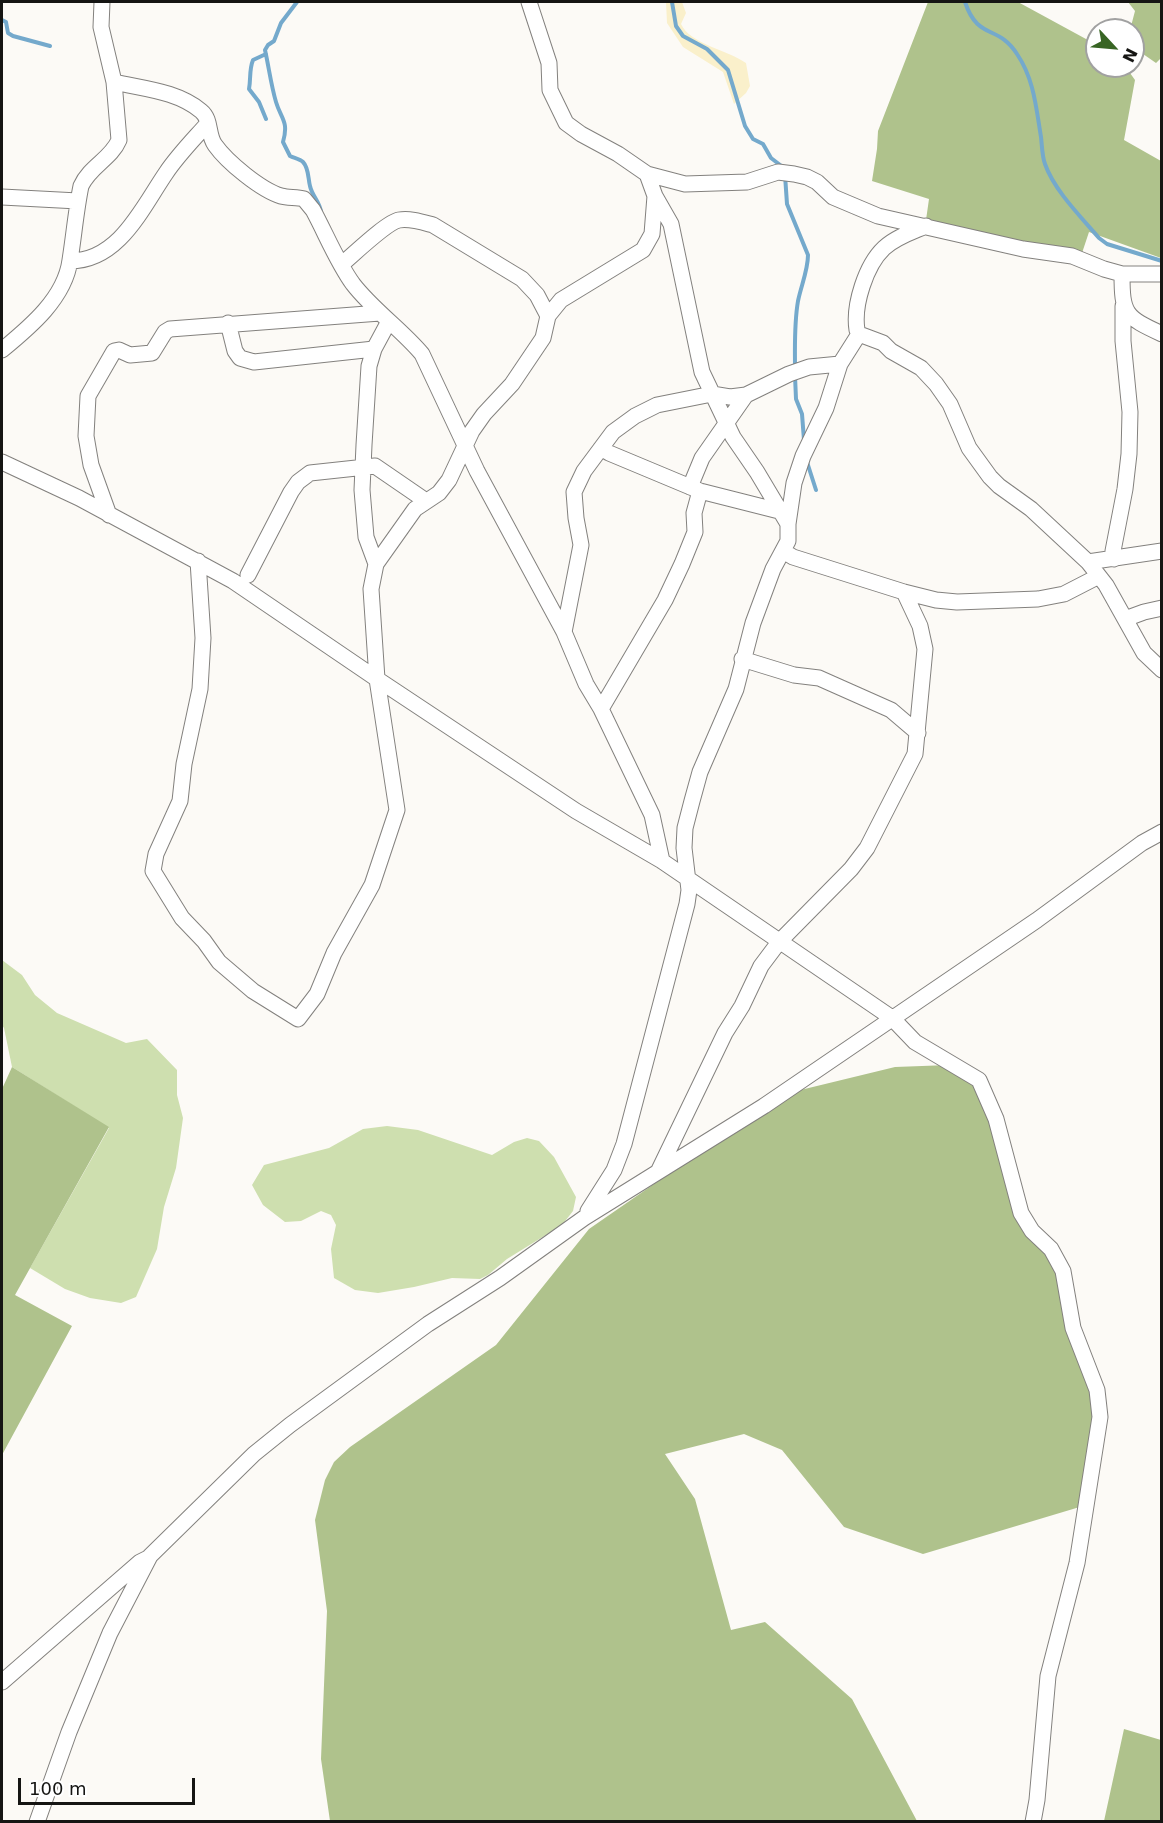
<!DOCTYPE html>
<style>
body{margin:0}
#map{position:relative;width:1163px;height:1823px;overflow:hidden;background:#fcfaf6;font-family:"DejaVu Sans",sans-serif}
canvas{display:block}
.frame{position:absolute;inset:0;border:3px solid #151513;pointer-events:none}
.north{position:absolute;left:1085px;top:18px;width:60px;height:60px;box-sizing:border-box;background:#fff;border:2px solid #a1a1a1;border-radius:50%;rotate:116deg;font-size:16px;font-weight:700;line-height:24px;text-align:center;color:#151513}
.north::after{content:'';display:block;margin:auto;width:21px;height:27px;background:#386524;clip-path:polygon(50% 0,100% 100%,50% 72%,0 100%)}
.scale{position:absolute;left:18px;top:1778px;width:177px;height:27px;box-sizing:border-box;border:3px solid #151513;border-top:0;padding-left:8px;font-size:18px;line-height:21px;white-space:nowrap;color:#151513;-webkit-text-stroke:4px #fff;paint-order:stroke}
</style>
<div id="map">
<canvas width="1163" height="1823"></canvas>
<div class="frame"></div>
<div class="north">N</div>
<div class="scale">100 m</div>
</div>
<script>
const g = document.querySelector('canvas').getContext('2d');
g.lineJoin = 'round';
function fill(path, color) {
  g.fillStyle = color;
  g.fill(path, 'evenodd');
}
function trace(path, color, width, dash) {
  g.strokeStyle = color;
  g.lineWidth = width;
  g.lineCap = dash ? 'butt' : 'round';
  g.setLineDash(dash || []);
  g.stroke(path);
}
const green = new Path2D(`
 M2,960L22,975L35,995L57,1013L126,1043L147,1039L177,1070V1095L183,1118L176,1168L164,1207L157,1249L136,1297L121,1303L90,1298L65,1289L30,1268L109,1128L12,1067L4,1028L2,1025Z
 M387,1126L418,1130L492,1155L514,1142L527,1138L539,1141L554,1157L576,1197L573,1211L562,1225L507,1259L488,1275L480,1279L452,1278L414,1287L378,1293L355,1290L334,1278L331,1249L336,1225L331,1215L321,1211L301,1221L285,1222L263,1205L252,1185L264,1165L329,1148L363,1129Z`);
const forest = new Path2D(`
 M928,2H1018L1097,45V66H1125L1135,80L1124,140L1161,161V258L1089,232L1080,259L925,227L929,199L872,181L877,149L878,131Z
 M1128,2H1161V58L1156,63L1133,47V30H1130L1135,11Z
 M949,1065L977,1083L1019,1215L1050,1251L1096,1390L1083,1506L923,1554L844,1527L782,1450L744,1434L665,1454L695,1499L731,1630L765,1622L852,1699L917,1821H330L321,1759L327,1611L315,1520L325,1480L334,1462L350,1447L496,1345L589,1229L784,1094L895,1067Z
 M12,1067L109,1127L15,1295L72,1326L2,1455V1089Z
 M1124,1729L1161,1740V1821H1104Z`);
const sand = new Path2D(`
 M666,2H682L686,13L681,24C690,44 728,50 746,63L750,86L746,93L734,104L723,72L683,47L667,23Z`);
const stream = new Path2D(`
 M297,2L281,23L274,41L268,45L265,50C269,68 271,85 276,102C281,119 289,121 283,142L290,156C294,158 300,159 303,162C309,168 308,179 310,186C312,196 320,202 321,212
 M672,2L676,26L683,36L707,49L728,70L745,126L753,139L763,144L771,158L784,168
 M965,2C978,41 998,24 1017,54C1034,79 1036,107 1041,137C1042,145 1042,156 1045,164C1054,190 1081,217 1099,238L1107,244L1162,261
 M2,20L6,22L8,33L13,36L50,46
 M266,119L259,102L249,89C251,78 249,70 253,60L266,54
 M785,175L787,204L808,255C808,270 801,286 798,301C794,324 795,346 795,369
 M795,376L796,399L802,414L804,440
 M807,462L816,490`);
const minor = new Path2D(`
 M529,2L549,63L550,90L566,123L581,134L618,154L647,174L685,184L747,182L778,172L794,174L807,177L817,182L833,197L878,216L1023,249L1072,256L1104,269L1122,274H1162
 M114,82C144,89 177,91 201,111C212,120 207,134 215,145C227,162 261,190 281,196C288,198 297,197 304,199L313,210C326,234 337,262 353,284C373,310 401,329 422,354L477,471L564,632L586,684L601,709L652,815L662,861
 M2,197L78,201
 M926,226C912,232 896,237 884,248C866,265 853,305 857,330L859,334L883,343L891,351L921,368L936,384L950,404L969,448L990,477L999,486L1031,509L1088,562L1106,585L1144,653L1162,670
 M70,261C119,261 142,208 166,173C178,155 194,139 208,123
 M1122,274C1122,314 1125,317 1162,334
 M548,316L561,300L643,250L652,234L655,196
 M228,323L235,351L240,358L254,362L374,349
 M2,350C30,327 65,298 70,260C74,235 76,210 81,186C90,166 111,159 119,140L114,82L101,27L102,2
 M601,448L609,453L700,491L779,511
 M2,462L79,498L233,581L377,679L576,811L662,861L892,1018L915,1042L979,1080L996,1119L1021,1213L1032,1231L1051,1249L1063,1271L1073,1328L1097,1390L1100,1417L1077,1563L1048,1676L1037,1800L1033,1822
 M690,487L702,458L746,395
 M109,515L91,465L86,436L88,396L114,351L119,350L130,355L152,353L165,332L170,329L380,313
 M788,524L794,483L803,456L826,408L840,364L859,334
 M783,551L793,557L904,592L936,600L957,602L1038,599L1064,594L1099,576
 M1114,559L1113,551L1125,489L1129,454L1130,412L1123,341V306
 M198,561L203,638L200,689L184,764L180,801L156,854L153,871L182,918L204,941L219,962L253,991L298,1019L317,994L334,953L372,885L397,810L377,679L371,589L376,564L415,509L439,493L449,480L472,431L484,414L512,384L543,338L548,316L537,295L522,279L433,225C422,222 410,218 399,220C387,222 354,254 342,264
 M1088,562L1162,551
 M376,564L366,537L362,490L364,445L369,366L374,349L388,323
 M248,575L291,492L298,482L310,473L375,466L426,501
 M1125,619L1144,612L1162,608
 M564,632L581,545L576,518L574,492L584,471L613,432L635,416L657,405L712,394L730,397L746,395L789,374L809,367L840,364
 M742,659L794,675L819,678L891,710L918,733
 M601,709L665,600L682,564L695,532L694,513L700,491
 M659,1170L725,1033L742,1006L761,966L779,942L851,869L867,848L915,754L925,649L920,626L904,592
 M588,1211L614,1170L624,1144L687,904L689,890L684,848L685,828L692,801L700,772L736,689L753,623L773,569L788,541V524L757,472L733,437L702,372L671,224L655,196L647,174
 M2,1682L140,1562L148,1558
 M37,1822L69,1732L110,1633L150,1556L254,1454L290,1425L428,1324L500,1278L584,1218L764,1106L1037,920L1142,843L1162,832`);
fill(green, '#cedfaf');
fill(forest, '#afc28c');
fill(sand, '#faf0cb');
trace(stream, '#74a9cc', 4);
trace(minor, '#83817e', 17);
trace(minor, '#fff', 15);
</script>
